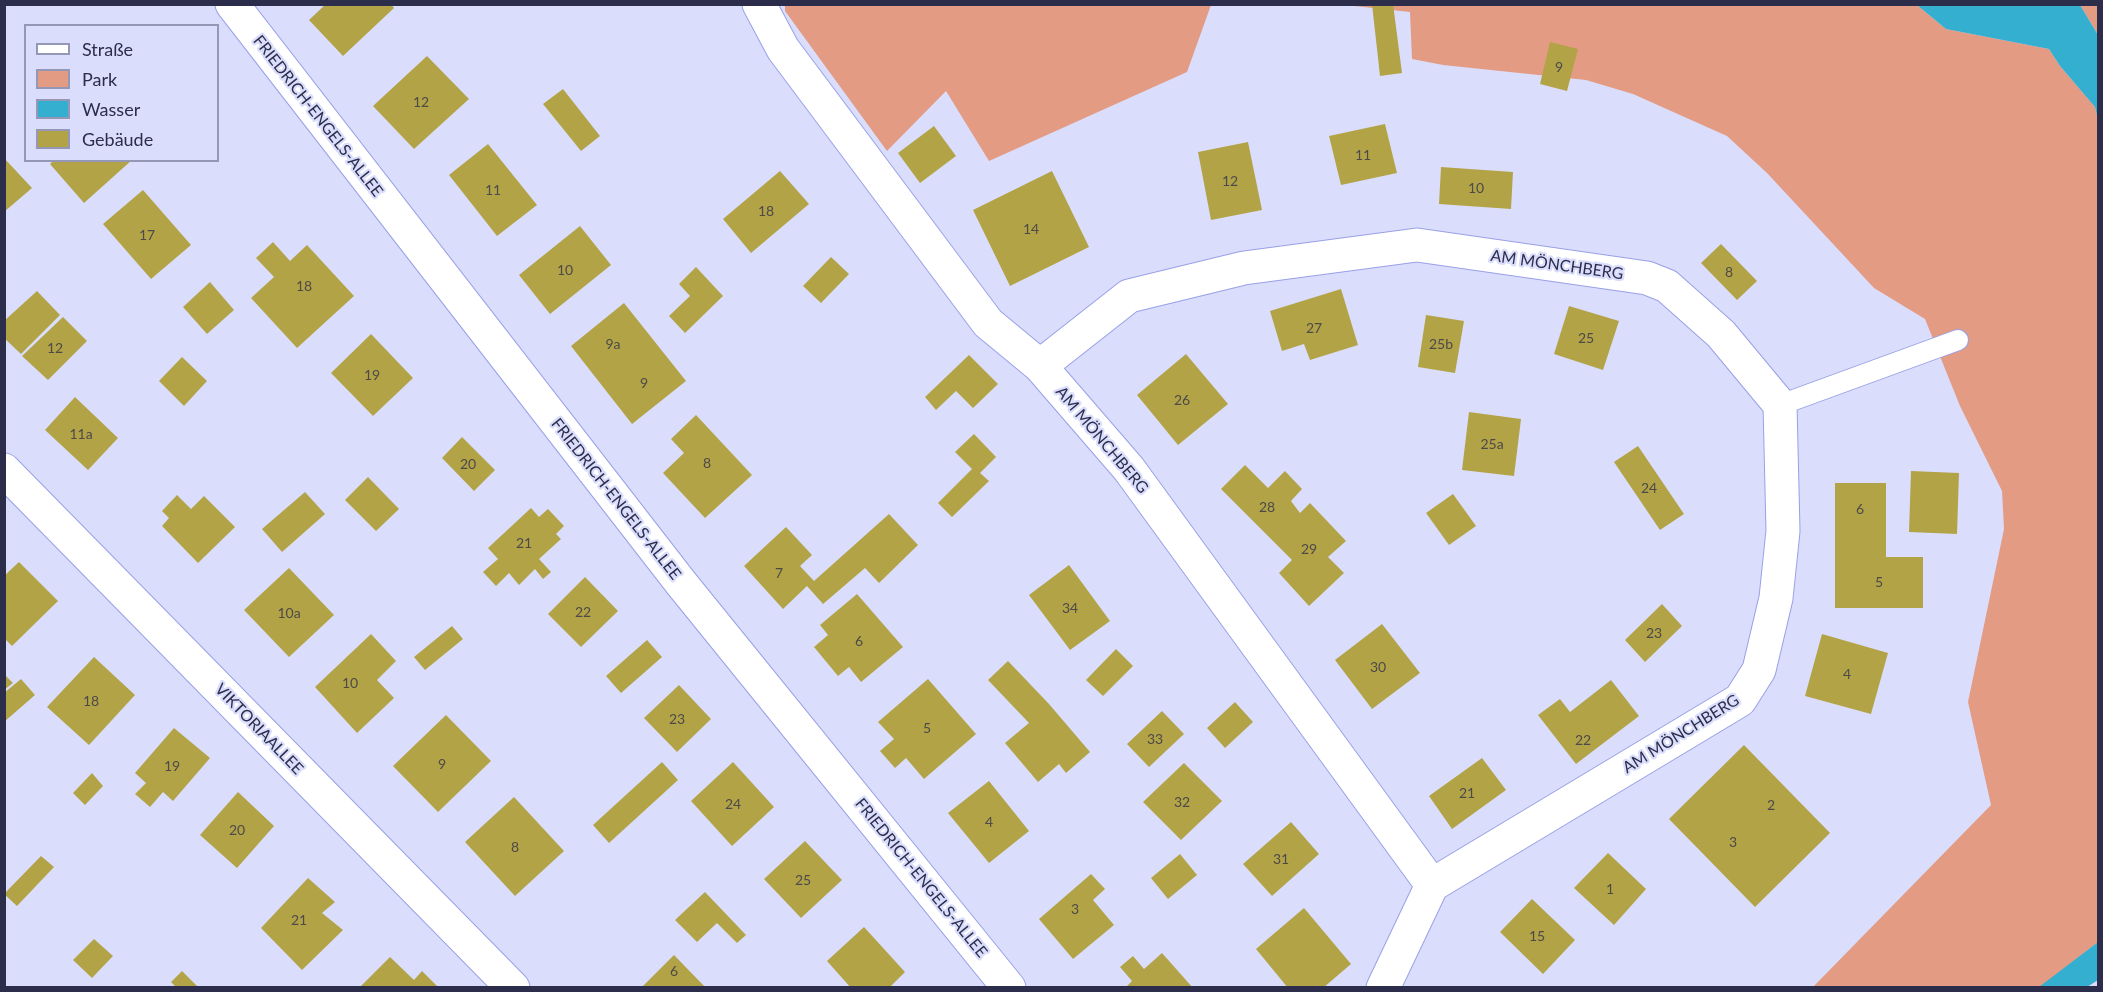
<!DOCTYPE html>
<meta charset="utf-8">
<style>
body{margin:0}
#map{position:relative;width:2103px;height:992px;overflow:hidden;background:#dadefc;font-family:Lato,sans-serif}
canvas{display:block}
.frame{position:absolute;inset:0;border:6px solid #2b2d4a;pointer-events:none}
.legend{position:absolute;left:24px;top:24px;width:195px;height:138px;box-sizing:border-box;background:#dadefc;border:2px solid #9497b5;margin:0;padding:8px 10px;list-style:none;font-size:18px;color:#2b2d4a}
.legend li{display:flex;align-items:center;gap:12px;height:30px}
.legend b{width:30px;border:2px solid #9497b5}
</style>
<div id="map">
<canvas width="2103" height="992"></canvas>
<div class="frame"></div>
<ul class="legend">
<li><b style="height:8px;background:#fff"></b>Straße</li>
<li><b style="height:16px;background:#e39b83"></b>Park</li>
<li><b style="height:16px;background:#34afcf"></b>Wasser</li>
<li><b style="height:16px;background:#b3a347"></b>Gebäude</li>
</ul>
</div>
<script>
const g = document.querySelector('canvas').getContext('2d');
g.lineJoin = 'round';
function fill(path, color) {
  g.fillStyle = color;
  g.fill(path, 'evenodd');
}
function trace(path, color, width, dash) {
  g.strokeStyle = color;
  g.lineWidth = width;
  g.lineCap = dash ? 'butt' : 'round';
  g.setLineDash(dash || []);
  g.stroke(path);
}
function label(font, color, halo, rows, align = 'center') {
  g.font = font + ' Lato,sans-serif';
  g.lineWidth = 4.5;
  g.setLineDash([]);
  g.textBaseline = 'middle';
  g.strokeStyle = halo;
  g.fillStyle = color;
  for (const [text, x, y, turn = 0] of rows) {
    g.save();
    g.translate(x, y);
    g.rotate((+turn || 0) * Math.PI / 180);
    g.textAlign = isNaN(turn) ? turn : align;
    if (halo) g.strokeText(text, 0, 0);
    g.fillText(text, 0, 0);
    g.restore();
  }
}
const green = new Path2D(`
 M785,5V4L1211,5L1187,72L989,161L946,91L887,151L785,11Z
 M1345,5H1917L1946,29L2049,49L2060,66L2095,107L2098,120V942L2039,988L1813,987L1991,805L1968,702L2004,529L2002,491L1960,406L1925,319L1874,288L1767,173L1727,136L1633,94L1586,80L1443,65L1412,59L1410,12Z
 M2080,5H2098V35Z`);
const water = new Path2D(`
 M1917,5H2080L2098,35V120L2095,107L2060,66L2049,49L1946,29Z
 M2098,942V980L2087,987H2039Z`);
const building = new Path2D(`
 M326,4H391L394,8L343,56L309,20Z
 M1372,4H1393L1402,73L1380,76Z
 M1550,42L1578,49L1567,91L1540,84Z
 M427,56L469,99L414,149L373,106Z
 M563,89L600,136L581,151L543,104Z
 M1385,124L1397,173L1341,185L1329,136Z
 M934,126L956,156L920,183L898,153Z
 M1248,142L1262,210L1211,220L1198,152Z
 M488,144L537,205L497,236L449,175Z
 M4,158L32,188L4,212Z
 M54,160H132L84,203L50,164Z
 M1441,167L1513,172L1511,209L1439,204Z
 M780,171L809,204L751,253L723,219Z
 M1052,171L1089,247L1010,286L973,210Z
 M143,190L191,245L151,279L103,224Z
 M580,226L611,265L550,314L519,275Z
 M273,242L290,261L307,245L354,296L297,348L251,298L274,277L256,258Z
 M1721,244L1757,281L1737,300L1701,263Z
 M831,257L849,274L821,303L803,286Z
 M696,267L723,296L685,333L669,316L690,296L679,284Z
 M210,282L234,310L207,334L183,307Z
 M1341,289L1358,345L1310,360L1304,344L1282,351L1270,311Z
 M37,291L60,315L21,354L4,338V321Z
 M624,303L686,381L632,424L571,346Z
 M1569,306L1619,321L1603,370L1554,354Z
 M1426,315L1464,321L1455,373L1418,367Z
 M63,317L87,341L48,380L22,356Z
 M371,334L413,378L373,416L331,373Z
 M1186,354L1228,404L1178,445L1137,395Z
 M969,355L998,384L973,408L956,391L936,410L925,397Z
 M182,357L207,381L184,406L159,381Z
 M75,397L118,438L88,470L45,430Z
 M1469,412L1521,419L1514,476L1462,470Z
 M696,415L752,475L705,518L663,473L684,453L671,439Z
 M974,434L996,457L980,473L989,481L952,517L938,503L972,469L955,452Z
 M462,437L495,470L474,491L442,458Z
 M1638,446L1684,514L1660,530L1614,462Z
 M1245,465L1268,488L1285,471L1302,489L1291,501L1300,513L1310,503L1346,541L1328,557L1344,573L1309,606L1279,573L1292,560L1221,489Z
 M1911,471L1959,473L1957,534L1909,532Z
 M368,477L399,509L376,531L345,500Z
 M1835,483H1886V557H1923V608H1835Z
 M305,492L325,514L282,552L262,529Z
 M1453,494L1476,526L1449,545L1426,513Z
 M177,495L191,509L204,496L235,527L198,563L162,526L169,518L162,511Z
 M531,508L539,517L548,509L564,526L556,534L561,539L539,559L551,572L543,579L535,569L519,585L509,573L496,586L483,572L498,559L488,548Z
 M889,514L918,545L879,583L865,568L823,604L807,586L783,609L744,566L786,527L812,555L800,566L814,581Z
 M19,562L58,601L12,646L4,638V576Z
 M1069,565L1110,621L1070,650L1029,595Z
 M289,568L334,615L289,657L244,610Z
 M585,577L618,611L581,647L548,614Z
 M857,594L903,647L861,682L849,667L838,676L814,647L828,635L820,625Z
 M1662,604L1682,626L1645,662L1625,640Z
 M1382,624L1420,673L1372,709L1335,660Z
 M452,626L463,639L425,670L414,657Z
 M371,634L396,661L377,680L394,698L357,733L315,687Z
 M1822,634L1888,653L1871,714L1805,696Z
 M647,640L662,657L621,693L606,676Z
 M1116,649L1133,666L1103,696L1086,680Z
 M94,657L135,695L89,745L47,707Z
 M1008,661L1049,704L1090,752L1066,773L1059,764L1038,782L1005,743L1029,723L988,680Z
 M4,674L13,683L4,690Z
 M21,679L35,695L4,722V693Z
 M928,679L976,734L924,779L906,758L895,768L880,751L894,739L878,722Z
 M1611,680L1639,716L1576,764L1538,715L1560,699L1570,712Z
 M679,685L711,719L677,752L644,718Z
 M1235,702L1253,722L1225,748L1207,728Z
 M1162,711L1184,734L1149,767L1127,744Z
 M446,715L491,761L438,812L393,766Z
 M174,728L210,758L173,801L163,792L150,807L135,794L146,783L135,773Z
 M1744,745L1830,833L1755,907L1669,819Z
 M1482,758L1506,790L1452,829L1429,796Z
 M662,762L678,780L609,843L593,825Z
 M733,762L774,807L732,846L691,801Z
 M1184,763L1222,801L1181,840L1143,802Z
 M92,773L103,786L85,805L73,793Z
 M989,781L1029,831L989,863L948,813Z
 M238,792L274,826L237,868L200,835Z
 M514,797L564,851L515,896L465,842Z
 M1291,822L1319,854L1272,896L1243,864Z
 M805,841L842,880L801,918L764,879Z
 M1608,853L1646,889L1614,925L1574,888Z
 M1180,854L1197,875L1168,899L1151,878Z
 M41,856L54,867L17,906L4,894Z
 M1091,874L1105,889L1093,900L1114,925L1073,959L1039,919Z
 M308,878L335,902L322,913L343,930L302,970L261,928Z
 M705,892L746,935L737,943L717,923L697,942L675,920Z
 M1532,899L1575,940L1543,974L1500,932Z
 M1304,908L1351,964L1323,988H1288L1256,949Z
 M864,927L905,972L889,988H851L827,961Z
 M94,939L113,956L92,978L73,960Z
 M1162,953L1193,988H1125L1132,981L1120,967L1133,956L1144,969Z
 M674,955L706,988H641Z
 M390,957L414,980L422,971L439,988H359Z
 M182,971L199,988H177L171,982Z`);
const service = new Path2D(`
 M1780,405L1958,340`);
const minor = new Path2D(`
 M232,4L681,583L1009,988
 M759,4L783,49L988,323L1040,366L1129,296L1244,268L1417,245L1647,278L1667,286L1721,334L1780,405L1783,531L1776,598L1759,670L1740,700L1432,885
 M1040,366L1129,469L1432,885
 M4,470L513,988
 M1383,988L1432,885`);
const numberNames = [
 ["9",1559,67],
 ["12",421,102],
 ["11",1363,155],
 ["12",1230,181],
 ["10",1476,188],
 ["11",493,190],
 ["18",766,211],
 ["14",1031,229],
 ["17",147,235],
 ["10",565,270],
 ["8",1729,272],
 ["18",304,286],
 ["27",1314,328],
 ["25",1586,338],
 ["9a",613,344],
 ["25b",1441,344],
 ["12",55,348],
 ["19",372,375],
 ["9",644,383],
 ["26",1182,400],
 ["11a",81,434],
 ["25a",1492,444],
 ["8",707,463],
 ["20",468,464],
 ["24",1649,488],
 ["28",1267,507],
 ["6",1860,509],
 ["21",524,543],
 ["29",1309,549],
 ["7",779,573],
 ["5",1879,582],
 ["34",1070,608],
 ["22",583,612],
 ["10a",289,613],
 ["23",1654,633],
 ["6",859,641],
 ["30",1378,667],
 ["4",1847,674],
 ["10",350,683],
 ["18",91,701],
 ["23",677,719],
 ["5",927,728],
 ["33",1155,739],
 ["22",1583,740],
 ["9",442,764],
 ["19",172,766],
 ["21",1467,793],
 ["32",1182,802],
 ["24",733,804],
 ["2",1771,805],
 ["4",989,822],
 ["20",237,830],
 ["3",1733,842],
 ["8",515,847],
 ["31",1281,859],
 ["25",803,880],
 ["1",1610,889],
 ["3",1075,909],
 ["21",299,920],
 ["15",1537,936],
 ["6",674,971]
];
const streetNames = [
 ["FRIEDRICH-ENGELS-ALLEE",318,116,52],
 ["AM MÖNCHBERG",1557,265,8],
 ["AM MÖNCHBERG",1102,440,50],
 ["FRIEDRICH-ENGELS-ALLEE",616,499,52],
 ["VIKTORIAALLEE",259,729,46],
 ["AM MÖNCHBERG",1681,734,-32],
 ["FRIEDRICH-ENGELS-ALLEE",921,878,51]
];
fill(green, '#e39b83');
fill(water, '#34afcf');
fill(building, '#b3a347');
trace(service, '#99a0e6', 22);
trace(minor, '#99a0e6', 35);
trace(service, '#fff', 20);
trace(minor, '#fff', 33);
label('14px', '#4d4a49', null, numberNames);
label('16px', '#2b2d4a', '#dadefc', streetNames);
</script>
